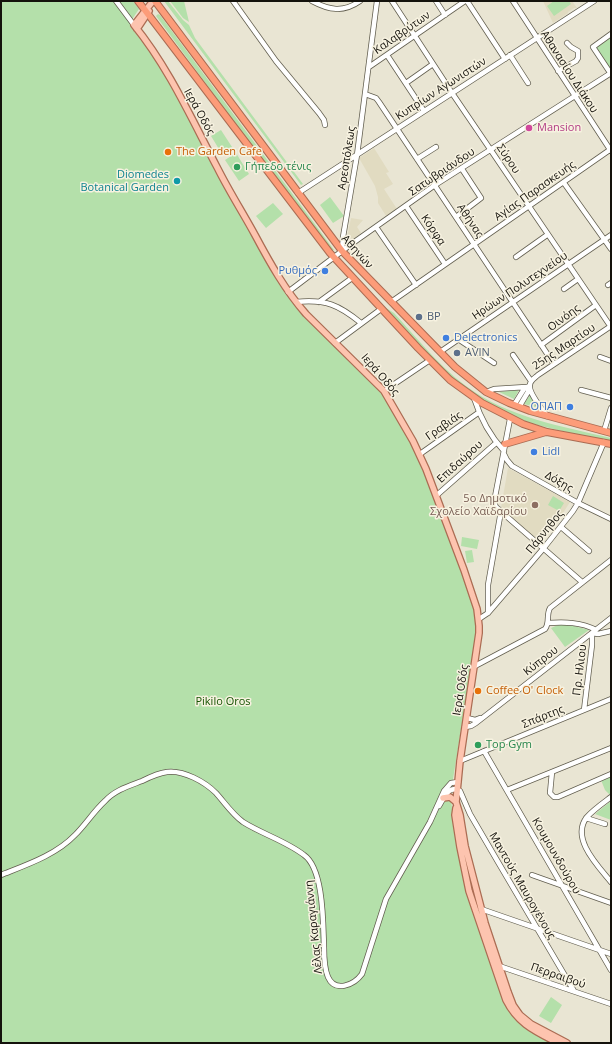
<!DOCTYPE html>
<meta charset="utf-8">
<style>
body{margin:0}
#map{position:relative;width:612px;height:1044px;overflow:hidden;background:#e9e5d3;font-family:"Open Sans",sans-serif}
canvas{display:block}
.frame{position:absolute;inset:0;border:2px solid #14120c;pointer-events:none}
</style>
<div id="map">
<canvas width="612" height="1044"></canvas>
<div class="frame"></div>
</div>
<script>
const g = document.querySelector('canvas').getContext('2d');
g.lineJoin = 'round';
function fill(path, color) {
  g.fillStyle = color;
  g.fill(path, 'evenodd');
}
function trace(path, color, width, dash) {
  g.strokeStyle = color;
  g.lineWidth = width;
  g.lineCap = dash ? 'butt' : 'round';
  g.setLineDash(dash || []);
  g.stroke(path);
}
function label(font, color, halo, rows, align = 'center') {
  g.font = font + ' "Open Sans",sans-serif';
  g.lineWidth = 3;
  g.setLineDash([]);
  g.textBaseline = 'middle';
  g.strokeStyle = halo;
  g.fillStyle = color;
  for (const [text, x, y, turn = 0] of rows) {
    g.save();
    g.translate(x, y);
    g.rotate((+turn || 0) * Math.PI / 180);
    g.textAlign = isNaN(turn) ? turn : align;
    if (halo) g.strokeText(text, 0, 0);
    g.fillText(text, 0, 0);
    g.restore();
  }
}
const built = new Path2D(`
 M543,1H572L577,8H574L568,12V13L553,23Z
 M374,148L389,172L386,173L393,184L384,189L397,209L386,216L378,203V197L375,186L359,158Z
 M351,218L363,220L357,227L361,233L356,239L347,238Z
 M508,468L570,502L558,521L539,541L501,508Z`);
const green = new Path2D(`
 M1,1H133L139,9L131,21L145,38L288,292L384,391L426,469L479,619L453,779L451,800L458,849L505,1000L553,1043H1Z
 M164,1H168L183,20L189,25L195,38L303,184L301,185Z
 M170,1H184L189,22L183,18Z
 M554,1H569L571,4L554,16L547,6Z
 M158,14L160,15L334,250L332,251L292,197L285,191L156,16Z
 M611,36V70L595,47Z
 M221,130L232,147L222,154L211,136Z
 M236,153L249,174L239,181L225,160Z
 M330,197L344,216L333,223L320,205Z
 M273,203L283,214L266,228L256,216Z
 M345,266L383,306L394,313C417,338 439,366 466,386C509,418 561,426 611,438V443L521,421L477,397L453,378L431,358Z
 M519,390L514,399L499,392Z
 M530,395L539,408L524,404Z
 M553,496L564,503L559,511L548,505Z
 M462,537L479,540L477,549L461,546Z
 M472,550L474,562L467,563L465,551Z
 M567,624L589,630L565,647L551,628L558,625Z
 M611,776V796L605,790L601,780Z
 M611,801V820L595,814Z
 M551,997L562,1005L551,1023L539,1016Z`);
const minor = new Path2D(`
 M116,1L134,25
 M233,1L276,61L319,113L324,120L325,125
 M312,1C329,10 343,13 360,1
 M392,1L452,93L611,327
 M436,1L445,15
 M467,1L505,59
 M513,1L611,151
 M387,55L424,111
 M510,55L528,83
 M369,67L465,1
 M558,71L576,61L578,58V51L571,47L567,43
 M611,74L593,47L611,34
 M406,83L433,64
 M365,94L376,98L379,102L554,364
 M417,159L436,147
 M564,183L611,249
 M298,193L594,1
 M406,206L445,264
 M456,217L481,198L462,169
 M376,227L416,285
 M342,251L343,237L357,155L377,1
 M516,257L547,235
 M608,285L611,283
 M564,289L578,279
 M288,292L350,245L435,185L611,73
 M296,302C326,299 339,305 361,323
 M319,302L352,278
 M391,302L611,149
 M458,339L494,363
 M335,343L381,309
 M541,345L596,305
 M440,352L611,235
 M513,355L531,381
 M600,357L611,361
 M581,390L611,398
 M384,391L430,360
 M486,392L494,389L526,387
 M474,398C480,417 490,436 504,451
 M514,405L524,389L529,386L528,392L519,407
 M547,416C542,409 528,392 530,385C530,380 535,378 538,375L611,326
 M604,431L611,408
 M420,454L478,413
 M504,454L507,460L512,466L578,503L611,519
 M437,495L496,443
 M505,515L582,582
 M561,527L589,551
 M488,613V585L501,511L496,507L494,502L510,419
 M479,619L488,613L543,549L573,511L578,503L604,442
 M548,623C565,622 581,622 596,630
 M592,633L598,634L611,631
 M475,666L545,629C550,623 546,615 550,608L611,560
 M584,710L592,645V633
 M467,718L475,720L480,718
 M465,727L471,726L476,723L611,618
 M484,751L611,970
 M460,761L611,699
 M552,772L550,793L554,797H558L611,774
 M507,790L611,748
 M611,797C603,803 593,810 587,817C570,838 598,866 611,882
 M439,806C444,798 449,784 460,791L470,814L498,862L574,991
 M586,818L605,824
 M1,875C26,865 56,855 75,835C86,824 94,811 105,801C115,790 129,786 142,781C150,777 158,773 167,772C184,770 205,782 216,793C225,803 232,814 243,822C262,834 286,841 304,855C324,869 323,924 324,947C324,957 324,968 328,977C335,993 354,985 362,974L386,899L430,822L444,791L451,783L458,782
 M532,875L611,903
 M481,909L611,954
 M499,966L611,1004`);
const major = new Path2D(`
 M153,1L134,25C169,68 192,120 218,169C229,191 243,213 255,235C270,263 285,290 306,314L384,391L413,441L426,469L464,570L477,609L479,626V633L460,761L456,802L460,815L465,846L485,923L508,992L513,1005L520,1015L531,1024L567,1043
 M137,29L149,11
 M443,798L450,797L456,802
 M456,808L455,815L460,847L469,891L506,1000C518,1024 535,1031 558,1043`);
const highway = new Path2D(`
 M138,1L330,253L418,348L450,380L482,403L523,424L547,432L611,444
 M155,1L342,251L455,367L486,392L509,403L530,411L611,433
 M505,444L546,432`);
const markers = [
 [529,128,4,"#d1479c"],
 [168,152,4,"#e8710a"],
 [237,167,4,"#2e9e5b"],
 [177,181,4,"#0f9aa8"],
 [325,271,4,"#3f7fe0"],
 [419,317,4,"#5c6f8a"],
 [446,338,4,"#3f7fe0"],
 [457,353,4,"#5c6f8a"],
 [570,407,4,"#3f7fe0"],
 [534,452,4,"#3f7fe0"],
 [535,505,4,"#8d6e63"],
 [478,691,4,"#e8710a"],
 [478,745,4,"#2e9e5b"]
];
const streetNames = [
 ["Καλαβρύτων",402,33,-35],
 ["Αθανασίου Διάκου",569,72,57],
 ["Κυπρίων Αγωνιστών",441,89,-33],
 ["Ιερά Οδός",199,112,61],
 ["Αρεοπόλεως",347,158,-81],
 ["Σύρου",508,159,56],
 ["Σατωβριάνδου",442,172,-34],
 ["Αγίας Παρασκευής",535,191,-35],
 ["Αθήνας",470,221,56],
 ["Κόρφα",433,230,56],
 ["Αθηνών",357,252,48],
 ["Ηρώων Πολυτεχνείου",520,286,-34],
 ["Οινόης",564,318,-36],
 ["25ης Μαρτίου",564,347,-34],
 ["Ιερά Οδός",380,375,49],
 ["Γραβιάς",444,426,-35],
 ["Επιδαύρου",460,462,-42],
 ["Δόξης",559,482,30],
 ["Πάρνηθος",545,532,-51],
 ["Κύπρου",541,661,-38],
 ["Πρ. Ηλιου",580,670,-83],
 ["Ιερά Οδός",461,690,-81],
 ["Σπάρτης",543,717,-22],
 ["Κουμουνδούρου",556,856,60],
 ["Μαντούς Μαυρογένους",522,886,60],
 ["Λέλας Καραγιάννη",314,927,-96],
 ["Περραιβού",558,976,19]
];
const hotelNames = [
 ["Mansion",537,128]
];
const foodNames = [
 ["The Garden Cafe",176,152],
 ["Coffee O' Clock",486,691]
];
const leisureNames = [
 ["Γήπεδο τένις",245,167],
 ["Top Gym",486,745]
];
const cultureNames = [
 ["Diomedes",169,175],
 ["Botanical Garden",169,188]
];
const shopNames = [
 ["Ρυθμός",317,271],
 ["Delectronics",454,338,"left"],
 ["ΟΠΑΠ",562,407],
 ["Lidl",542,452,"left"]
];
const serviceNames = [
 ["BP",427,317],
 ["AVIN",465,353]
];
const educationNames = [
 ["5ο Δημοτικό",527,499],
 ["Σχολείο Χαϊδαρίου",527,512]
];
const parkNames = [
 ["Pikilo Oros",223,702]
];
fill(built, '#e1dbc1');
fill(green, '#b4e0aa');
trace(minor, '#625e4f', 6);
trace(major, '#ab6c53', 8);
trace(highway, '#ab6c53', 8);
trace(minor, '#fff', 4.5);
trace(major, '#fdc4af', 5.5);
trace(highway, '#fc9c79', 6);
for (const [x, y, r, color] of markers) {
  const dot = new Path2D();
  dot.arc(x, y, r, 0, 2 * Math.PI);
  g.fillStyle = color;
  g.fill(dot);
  trace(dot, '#f7f2e0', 1.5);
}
label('11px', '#14120c', '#f7f2e0', streetNames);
label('11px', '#b23c85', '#f7f2e0', hotelNames, 'left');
label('11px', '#c56008', '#f7f2e0', foodNames, 'left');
label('11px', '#27864d', '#f7f2e0', leisureNames, 'left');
label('11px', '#0d838f', '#f7f2e0', cultureNames, 'right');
label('11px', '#366cbe', '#f7f2e0', shopNames, 'right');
label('11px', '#4e5e75', '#f7f2e0', serviceNames, 'left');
label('11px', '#785e54', '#f7f2e0', educationNames, 'right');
label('11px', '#145300', '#f7f2e0', parkNames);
</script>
